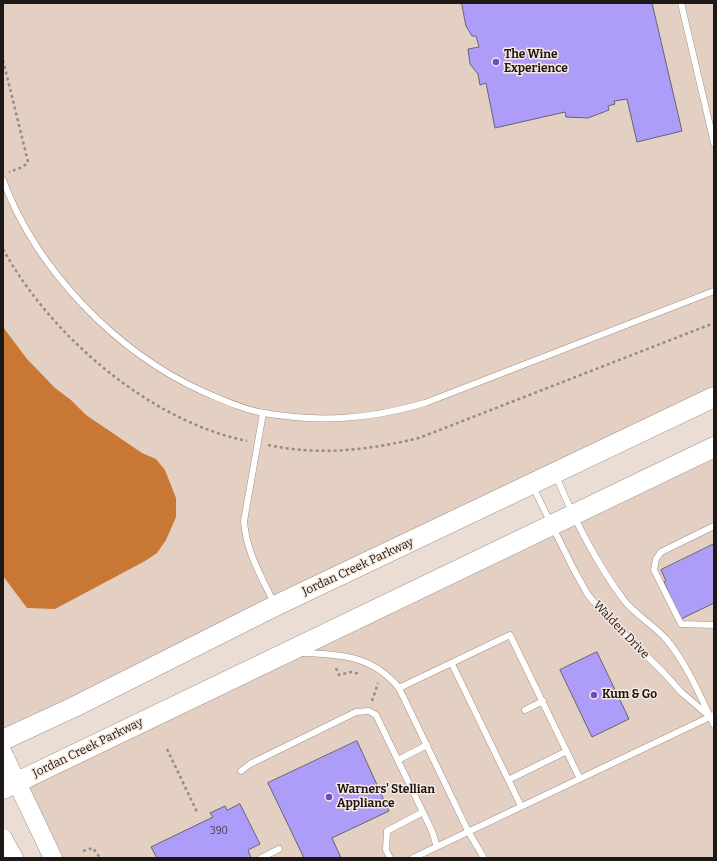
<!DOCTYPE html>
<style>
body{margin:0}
#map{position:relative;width:717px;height:861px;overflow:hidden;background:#ebddd4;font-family:Bitter,serif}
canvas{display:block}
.frame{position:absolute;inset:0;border:4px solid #1d1815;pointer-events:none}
</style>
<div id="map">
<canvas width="717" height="861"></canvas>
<div class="frame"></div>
</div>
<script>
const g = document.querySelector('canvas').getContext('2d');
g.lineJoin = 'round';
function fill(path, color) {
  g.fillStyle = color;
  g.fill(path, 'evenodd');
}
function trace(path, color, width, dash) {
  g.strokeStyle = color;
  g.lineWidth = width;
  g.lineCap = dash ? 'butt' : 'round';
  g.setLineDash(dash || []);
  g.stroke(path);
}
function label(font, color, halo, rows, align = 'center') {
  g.font = font + ' Bitter,serif';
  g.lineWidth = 3;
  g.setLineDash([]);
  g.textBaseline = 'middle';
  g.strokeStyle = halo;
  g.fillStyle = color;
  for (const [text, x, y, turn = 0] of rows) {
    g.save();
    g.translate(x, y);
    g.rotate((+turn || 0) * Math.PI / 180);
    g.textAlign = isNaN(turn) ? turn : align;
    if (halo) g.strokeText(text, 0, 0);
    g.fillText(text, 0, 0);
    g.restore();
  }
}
const built = new Path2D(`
 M3,3H714V397L3,740Z
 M714,447V858H53L18,782Z`);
const water = new Path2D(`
 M3,327L27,359L55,388L71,400L86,415L142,453L156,459L165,470L176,498V517L166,540L157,553L145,561L55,609L27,608L3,576Z`);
const building = new Path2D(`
 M462,3H652L682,131L637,142L627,99L614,101L615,104L608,106L609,110L588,118L566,117L565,112L495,128L486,83L480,85L478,74L470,64L468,49L479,47L476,36H472L466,26Z
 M714,544V603L681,619L664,582L666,581L661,570Z
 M597,652L629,719L592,737L560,670Z
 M357,741L389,811L332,838L341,858H304L268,783Z
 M240,804L260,844L248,850L251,858H157L151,847L213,817L210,813L225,806L227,810Z`);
const path = new Path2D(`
 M3,60L28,162L23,167L9,172
 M3,249C50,335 149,421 247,441
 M268,445C319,456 369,450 419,438L714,323
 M336,668L339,675L351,672L360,674
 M372,701L378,683
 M167,749L198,814
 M83,851L93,848L100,858`);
const lane = new Path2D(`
 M681,3L714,143
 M3,180C37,271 117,353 204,392C223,400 244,410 264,413C321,423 370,419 425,403L714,291
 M263,413L244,521C246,551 261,576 274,603
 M556,476C574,519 595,561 623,599C635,615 654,625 667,640C688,666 700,696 714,725
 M533,487L573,568L588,595L604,614L663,672L681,692L709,716
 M714,526L661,552L656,559L654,570L681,624L714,625
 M302,653C341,654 373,656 399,688L468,831L484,858
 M452,664L521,806
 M399,688L510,635L580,779
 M525,710L543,701
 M398,760L427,745
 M241,771L250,764L356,712L369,711L376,715L432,831L437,847
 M508,780L567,751
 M261,858L279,849
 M390,858L386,850L387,831L423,812
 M413,858L714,715`);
const secondary = new Path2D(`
 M3,753L53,858
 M3,838L14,858`);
const primary = new Path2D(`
 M3,740L74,707L275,606L714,397
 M3,789L714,447`);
const markers = [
 [496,62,4,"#6c4bc4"],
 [594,695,4,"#6c4bc4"],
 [329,797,4,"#6c4bc4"]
];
const numberNames = [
 ["390",219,831]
];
const poiNames = [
 ["The Wine",504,55],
 ["Experience",504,69],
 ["Kum & Go",602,695],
 ["Warners' Stellian",337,790],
 ["Appliance",337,804]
];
const streetNames = [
 ["Jordan Creek Parkway",358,567,-25],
 ["Walden Drive",621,630,46],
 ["Jordan Creek Parkway",88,748,-26]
];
fill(built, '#e4d0c2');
fill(water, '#c97734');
fill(building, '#ae9df8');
trace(building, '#656470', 1);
trace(lane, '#9e9188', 7);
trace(secondary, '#9e9188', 19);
trace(primary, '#9e9188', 21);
trace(path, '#968b85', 2.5, [3, 3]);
trace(lane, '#fff', 6);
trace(secondary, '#fff', 18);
trace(primary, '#fff', 20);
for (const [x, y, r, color] of markers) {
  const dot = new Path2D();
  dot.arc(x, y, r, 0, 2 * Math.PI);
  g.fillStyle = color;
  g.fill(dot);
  trace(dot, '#f8eae1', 1.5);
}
label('10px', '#41394e', null, numberNames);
label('bold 12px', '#1d1815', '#f8eae1', poiNames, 'left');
label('12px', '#1d1815', '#f8eae1', streetNames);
</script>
